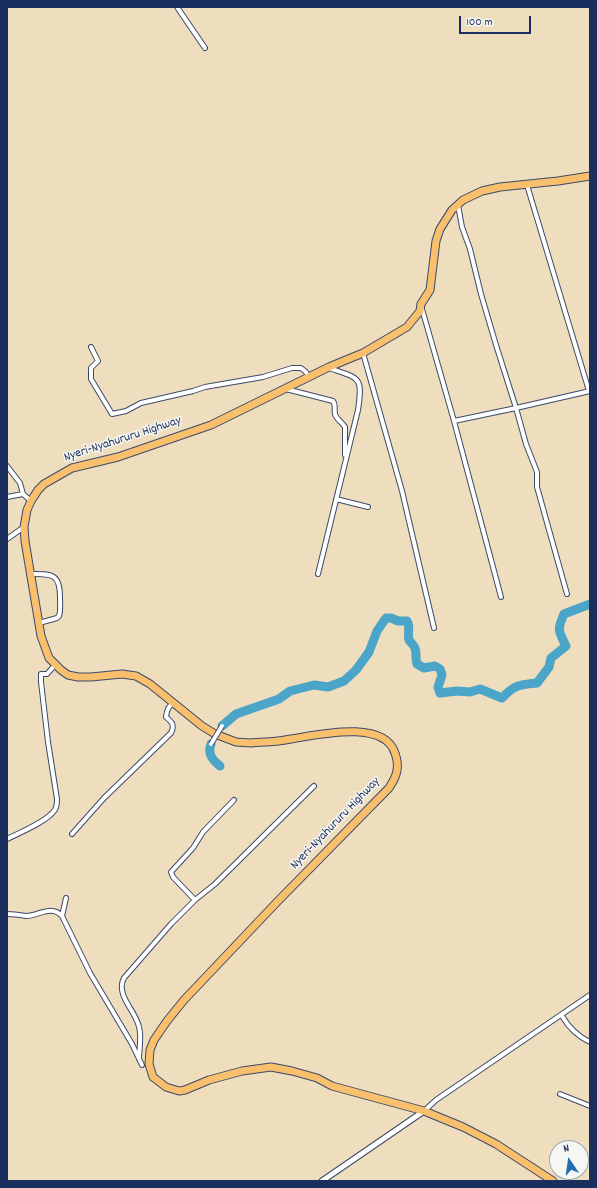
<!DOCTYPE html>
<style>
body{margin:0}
#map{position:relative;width:597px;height:1188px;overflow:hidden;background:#efdebd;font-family:Dekko,sans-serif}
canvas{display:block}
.frame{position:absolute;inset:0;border:8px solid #1b2f5e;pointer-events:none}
.north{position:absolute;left:549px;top:1140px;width:40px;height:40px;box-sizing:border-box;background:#f6f6f2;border:1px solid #9ea6b7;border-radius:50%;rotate:347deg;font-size:11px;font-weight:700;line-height:16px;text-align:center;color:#1b2f5e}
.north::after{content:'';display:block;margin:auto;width:14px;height:18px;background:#1f6fb2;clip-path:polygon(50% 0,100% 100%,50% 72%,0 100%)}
.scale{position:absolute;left:459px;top:16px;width:72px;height:18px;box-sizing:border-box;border:2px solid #1b2f5e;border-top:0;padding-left:5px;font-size:12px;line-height:14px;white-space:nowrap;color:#1b2f5e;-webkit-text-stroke:3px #f6f6f2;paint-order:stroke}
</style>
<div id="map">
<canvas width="597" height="1188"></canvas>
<div class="frame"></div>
<div class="north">N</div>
<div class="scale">100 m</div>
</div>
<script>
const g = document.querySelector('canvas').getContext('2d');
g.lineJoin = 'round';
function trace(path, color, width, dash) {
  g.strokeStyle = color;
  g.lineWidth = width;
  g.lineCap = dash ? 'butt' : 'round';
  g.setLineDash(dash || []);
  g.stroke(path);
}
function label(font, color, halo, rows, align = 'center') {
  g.font = font + ' Dekko,sans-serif';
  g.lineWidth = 3;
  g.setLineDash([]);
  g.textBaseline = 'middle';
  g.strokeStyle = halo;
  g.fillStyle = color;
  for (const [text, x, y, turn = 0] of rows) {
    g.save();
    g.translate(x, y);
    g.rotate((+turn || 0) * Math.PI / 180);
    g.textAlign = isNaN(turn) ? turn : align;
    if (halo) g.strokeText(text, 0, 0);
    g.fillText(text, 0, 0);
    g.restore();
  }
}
const river = new Path2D(`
 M222,726L236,714L279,699L290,691L314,685L328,687L344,681L356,670L369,652L377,631L386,618H391L398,621H407C411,627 407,634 409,640C411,643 414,645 415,648C417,654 415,658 417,664L424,668L435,666L440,669L442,675L438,687L440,693L457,691L470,692L480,689L502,698C515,684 520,685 537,683L549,667L551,658L566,646C558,630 557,630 564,614L590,604
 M211,744C207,754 213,760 220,766`);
const minor = new Path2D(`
 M177,7L205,48
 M527,185L589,391
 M458,205L462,227L470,249L481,294L496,345L516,408L526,444L537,472V487L567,594
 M422,309L454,421L501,597
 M91,347L98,361L91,368V379L112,414L126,411L141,403L193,391L205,387L263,377L292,368H301L306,372L308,377
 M363,353L402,491L434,628
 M286,389L333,401C336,405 334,409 335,414C336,419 342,422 345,427V455
 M454,421L516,408L590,391
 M7,466L20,483L23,494L31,501
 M7,497L23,494
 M336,499L368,507
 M7,539L24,527
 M31,574C51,574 60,573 60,597C60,603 61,610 59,616L57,618L39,623
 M318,574L358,410C363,376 360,379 329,368
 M72,834L104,798L171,733C175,725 172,722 166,717C167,710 168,707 173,703
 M7,839C19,833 46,822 54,811C57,808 57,803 57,799L48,742L41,682V674H47L55,665
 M195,900L173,877L171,872L193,848L203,832L234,800
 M7,914C13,914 20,915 26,916C39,916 51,904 62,916L90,973L132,1044L142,1065
 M62,916L66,898
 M562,1016C569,1028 577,1036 590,1042
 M139,1059C139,1049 142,1037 139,1027C136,1011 115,995 124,978L171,924L195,900L215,884L314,786
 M560,1094L590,1106
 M424,1111L436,1100L590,995`);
const tertiary = new Path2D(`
 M322,1181L424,1111`);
const trunk = new Path2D(`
 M553,1181L496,1144L463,1127L424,1111L332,1086L317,1078L292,1071L271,1067L242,1071L209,1080L185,1090L179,1091L166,1087L153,1077L149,1064L150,1050L154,1040L167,1021L184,1000L277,902L389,788C397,776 400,767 395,753C384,719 317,735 291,739C277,742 264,742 251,743L236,742L215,734L202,726L150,684L136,676L122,674L91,677H78L68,675L61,670L49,658L41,636L25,541L24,527L27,510L31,501L38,490L44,484L72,468L118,457L211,425L329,367L363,353L407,327L420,311L421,304L430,290L436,241L440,229L452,210L463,200L482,191L500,187L558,181L590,176`);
const minorBridge = new Path2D(`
 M211,744L222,726`);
const streetNames = [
 ["Nyeri-Nyahururu Highway",123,440,-18],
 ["Nyeri-Nyahururu Highway",336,824,-46]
];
trace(river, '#4ba5c9', 9);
trace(minor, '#3b496c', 6);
trace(tertiary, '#3b496c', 7);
trace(trunk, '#3b496c', 9);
trace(minor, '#fff', 4);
trace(tertiary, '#fff', 5);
trace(trunk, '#f8bf6c', 7);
trace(minorBridge, '#3b496c', 6, []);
trace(minorBridge, '#fff', 4);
label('13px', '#1b2f5e', '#f6f6f2', streetNames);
</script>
